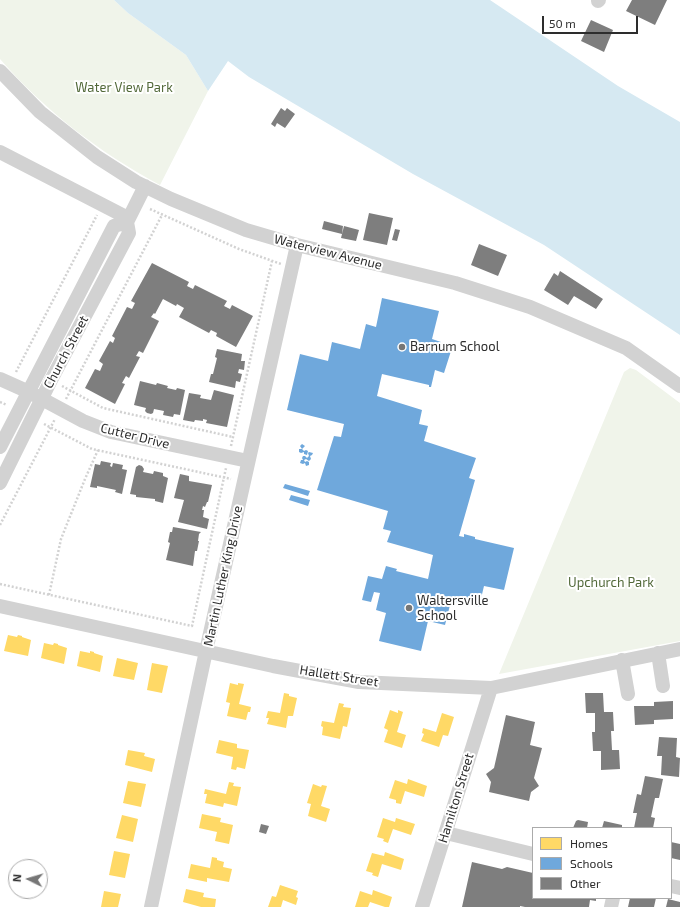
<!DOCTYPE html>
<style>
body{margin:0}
#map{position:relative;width:680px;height:907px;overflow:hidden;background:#fff;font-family:"Exo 2",sans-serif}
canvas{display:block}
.legend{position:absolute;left:532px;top:827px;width:140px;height:72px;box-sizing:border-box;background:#fff;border:1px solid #ababab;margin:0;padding:5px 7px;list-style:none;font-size:12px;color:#2d2d2d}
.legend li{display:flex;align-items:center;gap:8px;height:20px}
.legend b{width:20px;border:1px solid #ababab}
.north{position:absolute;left:8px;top:859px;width:40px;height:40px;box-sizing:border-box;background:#fff;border:1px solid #ababab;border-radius:50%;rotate:275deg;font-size:11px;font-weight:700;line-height:16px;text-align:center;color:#2d2d2d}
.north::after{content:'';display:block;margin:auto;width:14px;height:18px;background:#767676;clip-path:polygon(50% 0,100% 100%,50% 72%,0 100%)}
.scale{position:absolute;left:542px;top:16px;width:96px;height:18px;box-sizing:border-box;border:2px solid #2d2d2d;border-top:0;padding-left:5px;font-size:12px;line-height:14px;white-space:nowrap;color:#2d2d2d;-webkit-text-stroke:3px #fff;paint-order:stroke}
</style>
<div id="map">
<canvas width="680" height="907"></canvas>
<ul class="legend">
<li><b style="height:11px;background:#ffd966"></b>Homes</li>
<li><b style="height:11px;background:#6fa8dc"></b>Schools</li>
<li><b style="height:11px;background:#7e7e7e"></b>Other</li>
</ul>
<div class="north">N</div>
<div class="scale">50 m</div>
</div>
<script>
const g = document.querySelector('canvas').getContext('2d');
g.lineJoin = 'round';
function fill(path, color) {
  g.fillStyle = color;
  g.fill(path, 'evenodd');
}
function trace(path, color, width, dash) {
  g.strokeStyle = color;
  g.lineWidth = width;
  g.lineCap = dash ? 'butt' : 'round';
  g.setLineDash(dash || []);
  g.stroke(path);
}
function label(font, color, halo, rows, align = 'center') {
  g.font = font + ' "Exo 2",sans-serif';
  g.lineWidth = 4;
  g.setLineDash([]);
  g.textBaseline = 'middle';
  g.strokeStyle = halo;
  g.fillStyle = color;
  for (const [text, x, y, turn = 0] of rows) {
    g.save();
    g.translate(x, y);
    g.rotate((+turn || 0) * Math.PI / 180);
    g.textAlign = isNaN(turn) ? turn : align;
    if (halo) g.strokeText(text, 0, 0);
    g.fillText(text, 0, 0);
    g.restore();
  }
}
const green = new Path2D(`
 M0,0H114L128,13L186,55L208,91L160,185C99,152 45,111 0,59Z
 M630,368L636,370L680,403V641L499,674L624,372Z`);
const water = new Path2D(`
 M114,0H490L618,86L680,122V335L544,245L413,174L249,77L228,61L208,91L186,55L128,13Z`);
const homes = new Path2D(`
 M8,635L17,637L18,635L22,636V637L31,640L28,656L4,651Z
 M44,643L53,645L54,643L58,644V645L67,648L64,664L41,658Z
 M80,651L90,653V651L94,652V653L103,656L100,672L77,666Z
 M117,658L138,663L134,680L113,676Z
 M152,663L168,666L162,693L147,690Z
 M230,683L238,685V683L244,684L239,704L251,707L250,712H248L246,720L227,716L230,703L226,702Z
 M284,693L289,694V696L297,698L293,716H288L286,728L267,724L269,718H266L268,711L280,713Z
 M339,703L344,704L343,707L351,708L347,727L343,726L340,739L322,735L323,727L321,726L322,721L334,723Z
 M390,710L398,713V710L403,712L397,732L406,735L402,748L384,742L388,730L384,728Z
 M442,713L454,717L448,736L443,735L439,747L421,741L424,734L422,733L423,728L436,732Z
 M219,740L237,744V748L249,750L245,769L237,767L236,770L231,769L233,757L216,753Z
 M128,750L145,753L144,756L155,759L152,772L125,765Z
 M408,779L427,786L424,797L405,791L401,804L396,803V800L389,798L395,780L407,784Z
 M128,781L146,784L141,807L123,803Z
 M229,782L234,783L233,786L241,787L237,806L224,803L223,807L205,803L207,794H204L205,789L226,794Z
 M313,784L321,787L322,785L327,786L321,806L330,809L326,822L308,816L311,804L307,803Z
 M202,814L221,818L220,822L233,825L229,844L215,841L217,832L199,828Z
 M122,815L138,819L133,842L116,838Z
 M383,818L395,822L396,818L415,824L411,835L393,829L388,843L383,841L384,839L377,837Z
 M114,851L130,854L125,878L109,875Z
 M385,852L404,859L401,870L382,864L378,877L372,875L373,873L366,871L372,853L384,856Z
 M212,857L217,858V860L224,862L223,867L232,869L229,882L207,878V882L188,878L191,864L210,868Z
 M280,885L298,891L296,897L298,898L296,905L283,900L281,907H268L272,896L276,897Z
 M186,889L204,893L203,897L216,899L215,907H201L183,902Z
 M373,890L392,897L389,907H385L370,902L368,907H355L360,891L372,895Z
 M104,891L121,894L118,907H101Z`);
const schools = new Path2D(`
 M382,298L439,311L432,339L441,342L440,348L451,351L444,373L435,370L431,387H429V385L382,374L377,396L422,410L419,424L428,426L424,441L476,458L469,478L475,480L459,536L464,537V534L475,537V539L514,548L504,590L484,586L479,607L451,601L445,625L428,621L421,651L379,641L386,613L376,610L380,593L374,592L371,602L362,600L368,576L382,579L386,566L397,569L396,571L428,579L433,555L387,542L391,531L383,529L388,511L317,490L334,436L341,437L344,424L287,410L300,354L328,361L332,342L360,349L366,324L376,327Z
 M302,444L305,446L302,449L304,451L306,450L308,451L307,455L304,454V452L301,453L299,452V449H302L300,446Z
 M309,452L313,453L312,455L310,456L311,459L309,461L306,459L304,460L305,462L307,461L309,462V465L306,466L305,463L303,464L300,463L301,460H303L302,458L303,456H305L307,458L309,456L308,453Z
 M285,484L310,491L308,496L283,488Z
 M291,495L310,500L308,506L289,500Z`);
const building = new Path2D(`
 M632,0H667L655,25L626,11Z
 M591,20L613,30L604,52L581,41Z
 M281,108L285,111L287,108L295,114L285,128L277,123L275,127L271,124Z
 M369,213L393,218L387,245L363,240Z
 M324,221L343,226L342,234L322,229Z
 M344,226L359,230L356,241L341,238Z
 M395,229L400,230L397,241L392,240Z
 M479,244L507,255L498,276L471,265Z
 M152,263L189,282L187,286L193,289L195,285L227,301L224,306L230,309L232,305L253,316L236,347L216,336L217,333L211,330L209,333L179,317L184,308L177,304L176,306L163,299L155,314L154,313L151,317L159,321L143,353L139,351L136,356L140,357L129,378L126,376L122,383L125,384L115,404L85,388L95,369L100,371L103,364L99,361L110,341L113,343L115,338L112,336L127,307L132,309L135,303L131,301Z
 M560,271L603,299L596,309L574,296L568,305L544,290L554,273L558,276Z
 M217,349L242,354L241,361H245L244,370L239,369L238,373L242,374L240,382L236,381L235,388L209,382L211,374H213L217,358L215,357Z
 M140,381L156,385L157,383L168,386L167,388L176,390L177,388L185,390L180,415L174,414L173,417L163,415L164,411L154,409L153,413L151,414L147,413L145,411L146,408L134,405Z
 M214,390L234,395L227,427L206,423L207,420L203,419V421L195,420L194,422L183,420L189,393L201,395L200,398L211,400Z
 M101,461L111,463L110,466L112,467L113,463L123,465L122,469L127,470L122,494L115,492L116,490L97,486V488L90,487L95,464L100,465Z
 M139,465L142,466L144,469L143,472L153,474L154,471L163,473V476L168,478L163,503L155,501V499L136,497V495L130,494L136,467Z
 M180,474L189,476V481L212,485L208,502H207L205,507L203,506L202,510H204L203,517L209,519L207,529L178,522L184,500L174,498Z
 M173,527L201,532L199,534L198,541H199L197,551H195L193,566L166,560L170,543L168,542L170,532H172Z
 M585,693H603L604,712H613L614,731H611L612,750H619L620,769L601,770V751H593L592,732H595V713H586Z
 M673,701V719L654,720V724L635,725L634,706H654V702Z
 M506,715L535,722L530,745L542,748L534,778L539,786L531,792L529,801L489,792L491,782L486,774L494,768Z
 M659,737L677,738L676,757L680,758L679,777L661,775L662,756H657Z
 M645,776L663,779L659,798H655L651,817L655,818L653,828H634L637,813H633L637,794L641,795Z
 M578,820L588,822L587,828H573L576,821Z
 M604,821L622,825V828H602Z
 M261,824L269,826L266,834L259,832Z
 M671,842L680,844V860L671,858Z
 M472,862L502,869L507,867L533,873V898H596V901L590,900L589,907H525L520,906V907H462Z
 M630,898H656L654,907H628Z
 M668,899L680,902V907H666Z`);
const path = new Path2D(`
 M150,209L239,249L281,264
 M16,372L97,215
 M62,386L103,408L112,410L233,437
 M66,399L162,215
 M0,402L7,405
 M44,424L92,449L231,479
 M231,446L272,261
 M0,525L55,419
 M0,584L192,626L226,468
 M49,595L61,539L85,479L98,450`);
const minor = new Path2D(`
 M598,1L599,0
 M0,71L40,112L97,157L136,182L171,199L246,230L297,245L455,283L530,307L626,348L680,386
 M0,152L128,218
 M0,379L29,392L83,421L111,432L248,461
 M0,447L114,226L127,222
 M0,483L51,380L129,233L127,222L145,186
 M0,606L273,666L359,682L491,688L680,649
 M658,653L663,686
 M622,660L628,694
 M446,833L533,854
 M671,886L680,888
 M151,907L206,651L297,245
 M422,907L491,688
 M611,907L613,898`);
const markers = [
 [402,347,4,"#767676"],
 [409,608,4,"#767676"]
];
const parkNames = [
 ["Water View Park",124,88],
 ["Upchurch Park",611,583]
];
const streetNames = [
 ["Waterview Avenue",328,252,14],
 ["Church Street",66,352,-62],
 ["Cutter Drive",135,436,14],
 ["Martin Luther King Drive",223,576,-78],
 ["Hallett Street",339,676,9],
 ["Hamilton Street",456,798,-73]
];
const poiNames = [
 ["Barnum School",410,347],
 ["Waltersville",417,601],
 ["School",417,616]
];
fill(green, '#f0f4ea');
fill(water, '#d6e9f2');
fill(homes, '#ffd966');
fill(schools, '#6fa8dc');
fill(building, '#7e7e7e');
trace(path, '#d2d2d2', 2.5, [2, 2]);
trace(minor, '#d2d2d2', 14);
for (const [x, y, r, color] of markers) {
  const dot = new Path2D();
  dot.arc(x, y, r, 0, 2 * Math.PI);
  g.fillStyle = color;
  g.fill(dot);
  trace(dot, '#fff', 1.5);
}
label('13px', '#526939', '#fff', parkNames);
label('13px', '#2d2d2d', '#fff', streetNames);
label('13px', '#2d2d2d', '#fff', poiNames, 'left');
</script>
